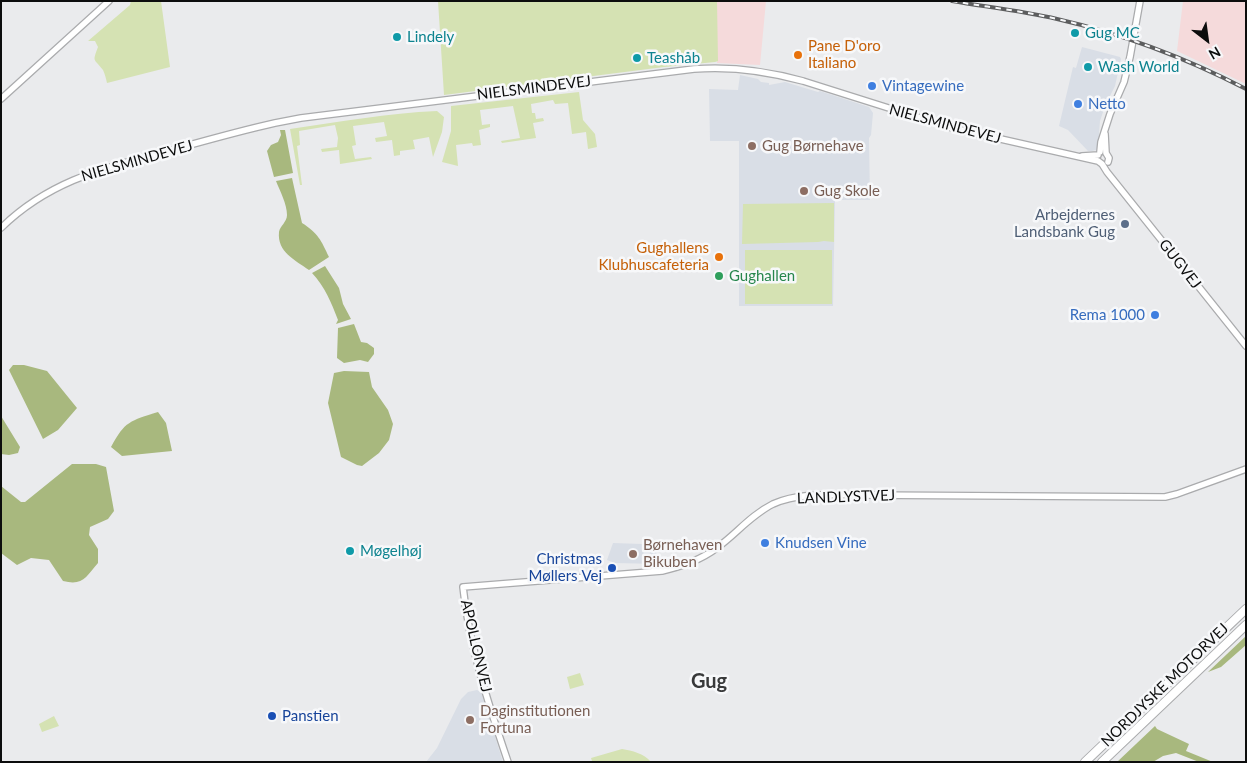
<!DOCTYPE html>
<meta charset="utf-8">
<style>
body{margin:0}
#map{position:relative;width:1247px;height:763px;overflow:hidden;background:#eaebed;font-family:Lato,sans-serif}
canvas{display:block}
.frame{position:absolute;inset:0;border:2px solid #0c0d0d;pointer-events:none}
.north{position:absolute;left:1182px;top:15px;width:50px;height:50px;-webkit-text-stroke:4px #f7f8fa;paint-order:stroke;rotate:150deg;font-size:14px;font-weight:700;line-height:20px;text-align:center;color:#0c0d0d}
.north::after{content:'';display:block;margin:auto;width:18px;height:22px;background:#0c0d0d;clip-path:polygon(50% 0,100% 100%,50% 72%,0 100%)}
</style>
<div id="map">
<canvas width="1247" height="763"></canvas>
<div class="frame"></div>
<div class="north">N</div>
</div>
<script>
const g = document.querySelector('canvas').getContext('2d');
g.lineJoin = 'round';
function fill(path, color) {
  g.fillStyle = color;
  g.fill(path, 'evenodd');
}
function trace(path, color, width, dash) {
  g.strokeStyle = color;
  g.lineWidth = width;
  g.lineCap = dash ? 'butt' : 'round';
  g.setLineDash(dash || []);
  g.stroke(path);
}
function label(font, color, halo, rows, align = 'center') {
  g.font = font + ' Lato,sans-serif';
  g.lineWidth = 5;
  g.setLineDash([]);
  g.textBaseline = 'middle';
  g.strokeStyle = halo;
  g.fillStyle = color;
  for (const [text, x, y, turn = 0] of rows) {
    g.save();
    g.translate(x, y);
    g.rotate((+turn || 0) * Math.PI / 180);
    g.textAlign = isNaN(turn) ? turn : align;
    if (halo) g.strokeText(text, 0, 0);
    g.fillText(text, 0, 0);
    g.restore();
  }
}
const built = new Path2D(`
 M1082,47L1120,57L1121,59L1115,86L1105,106L1100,121L1098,147L1096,150L1092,151H1088L1068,130L1059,126L1073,67L1076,68Z
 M740,75L758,79L761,82L769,83V85L785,82L818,92L820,91L869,107L873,113L871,135L869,138L870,200H835L833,306H739V141H710L709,89L738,90Z
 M655,542L658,564L615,563L607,560L613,543L642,544Z
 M477,690L481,692L503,762H426L437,748L461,699L468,692Z`);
const industrial = new Path2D(`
 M716,1H766L760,65L717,63Z
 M1183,1H1246V84L1177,51Z`);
const green = new Path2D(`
 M131,1H161L170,67L107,83C106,79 105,74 103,70C94,58 92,63 98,47L95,41H88L130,5Z
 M438,1H717L718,61L715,62L664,67L444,95Z
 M579,92L583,120L595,134L597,147L588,149L586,132L572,134L568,103L555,104L553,100L531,104L532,113H535L536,119L543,118L544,121L533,123L536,138L502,143L501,141L520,138L513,106L480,110L482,125L490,124V127L479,130L481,145L473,146L472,143L456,145L458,166L442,162L451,131V106Z
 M437,111L444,117L442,132L433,157L429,137L413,140L415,149L400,151V155L394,156L392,140L376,142L375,138L387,136L384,122L353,126L356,145L352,146L355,159L371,157L372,159L340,164L339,150L322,152L321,149L337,147L338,138L335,125L299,131L300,145L297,146L302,185H300L290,129C339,122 388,113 437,111Z
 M834,203V242L824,241L818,242L742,244L743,204Z
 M745,250H832V304H745Z
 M580,673L584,685L570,689L567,677Z
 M54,716L59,726L42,732L39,724Z
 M622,749C632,751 644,753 651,762L592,761L591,758Z`);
const forest = new Path2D(`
 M280,130H285L293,173L274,177L267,151L271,145L278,142L281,135Z
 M292,178L302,223C318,233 321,240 329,257L309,270C295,260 277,252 279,232C280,226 287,222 287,215C287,204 280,191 276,181Z
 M325,266L339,288L343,304L351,319L336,324L338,320C331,302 325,287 312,273Z
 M354,324L361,342L367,343L374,348V354L368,362L360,360L344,363L337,358L338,328Z
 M13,365H24L47,371L77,408L58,430L43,439L9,370Z
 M344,371L369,372L372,387L388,410L393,424L389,440L379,453L362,466L357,465L341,457L328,403L334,373Z
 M158,412L166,423L172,451L122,456L111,447C125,421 130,421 158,412Z
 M1,416L20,447L18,453L9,455L1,454Z
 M72,464H96L106,467L114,511L108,519L90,527L89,535L98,549V563C86,577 83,586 63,581L49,560L31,558L17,565L1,553V486L21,502H25Z
 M1246,636V645L1221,667L1208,672Z
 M1155,726L1157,729L1189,744L1186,751L1213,762H1199L1176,753L1163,756L1153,762H1117Z`);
const secondary = new Path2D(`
 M1,99L109,1
 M1105,134L1106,153L1109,158L1108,162
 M1100,152L1101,142L1110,114L1124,82L1130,57L1140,1
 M1082,156L1098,155
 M1,228C50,180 105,168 168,151C204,141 239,131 275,123L301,118L694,69C731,66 767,71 803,81L952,128L1098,161L1102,164L1107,172L1246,346
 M508,762C489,706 469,646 463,587L662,571C683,566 701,560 718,547C737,533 751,515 773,504C800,492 831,495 860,495L1165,497L1177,494L1246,469`);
const highway = new Path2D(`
 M1085,762L1246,609
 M1102,762L1246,625`);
const rail = new Path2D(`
 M952,1C987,7 1023,11 1057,19C1123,34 1186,58 1246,89`);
const markers = [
 [1075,33,5,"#0f9aa8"],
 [397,37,5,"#0f9aa8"],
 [798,55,5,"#e8710a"],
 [637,58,5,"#0f9aa8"],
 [1088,67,5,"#0f9aa8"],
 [872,86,5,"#3f7fe0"],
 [1078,104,5,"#3f7fe0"],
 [752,146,5,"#8d6e63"],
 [804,191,5,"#8d6e63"],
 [1125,224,5,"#5c6f8a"],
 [719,257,5,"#e8710a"],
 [719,276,5,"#2e9e5b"],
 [1155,315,5,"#3f7fe0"],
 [765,543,5,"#3f7fe0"],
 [350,551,5,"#0f9aa8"],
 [633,554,5,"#8d6e63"],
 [612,568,5,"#1a4fb4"],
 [272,716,5,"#1a4fb4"],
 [470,720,5,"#8d6e63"]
];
const cultureNames = [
 ["Gug MC",1085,33],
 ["Lindely",407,37],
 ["Teashåb",647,58],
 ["Wash World",1098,67],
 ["Møgelhøj",360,551]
];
const foodNames = [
 ["Pane D'oro",808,46],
 ["Italiano",808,63],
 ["Gughallens",709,248,"right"],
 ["Klubhuscafeteria",709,265,"right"]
];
const shopNames = [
 ["Vintagewine",882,86],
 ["Netto",1088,104],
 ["Rema 1000",1145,315,"right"],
 ["Knudsen Vine",775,543]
];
const streetNames = [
 ["NIELSMINDEVEJ",534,88,-7],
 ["NIELSMINDEVEJ",945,124,15],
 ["NIELSMINDEVEJ",137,161,-16],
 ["GUGVEJ",1180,264,52],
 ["LANDLYSTVEJ",846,497,-2],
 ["APOLLONVEJ",476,646,77],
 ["NORDJYSKE MOTORVEJ",1165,685,-44]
];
const educationNames = [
 ["Gug Børnehave",762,146],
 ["Gug Skole",814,191],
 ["Børnehaven",643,545],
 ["Bikuben",643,562],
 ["Daginstitutionen",480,711],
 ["Fortuna",480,728]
];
const serviceNames = [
 ["Arbejdernes",1115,215],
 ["Landsbank Gug",1115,232]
];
const leisureNames = [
 ["Gughallen",729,276]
];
const transitNames = [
 ["Christmas",602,559],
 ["Møllers Vej",602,576],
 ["Panstien",282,716,"left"]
];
const districtNames = [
 ["Gug",709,682]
];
fill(built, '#d9dee6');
fill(industrial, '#f5dadb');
fill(green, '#d5e2b3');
fill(forest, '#a8b87e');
trace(secondary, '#aaabad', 8);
trace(highway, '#aaabad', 10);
trace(secondary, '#fff', 5.5);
trace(highway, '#fff', 8);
trace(rail, '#5c5d5e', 4);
trace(rail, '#f7f8fa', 2, [5.5]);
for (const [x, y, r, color] of markers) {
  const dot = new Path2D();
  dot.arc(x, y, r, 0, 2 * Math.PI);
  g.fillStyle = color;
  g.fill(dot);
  trace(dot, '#f7f8fa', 2);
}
label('15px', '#0d838f', '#f7f8fa', cultureNames, 'left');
label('15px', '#c56008', '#f7f8fa', foodNames, 'left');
label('15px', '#366cbe', '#f7f8fa', shopNames, 'left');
label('15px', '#0c0d0d', '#f7f8fa', streetNames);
label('15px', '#785e54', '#f7f8fa', educationNames, 'left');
label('15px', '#4e5e75', '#f7f8fa', serviceNames, 'right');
label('15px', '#27864d', '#f7f8fa', leisureNames, 'left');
label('15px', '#164399', '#f7f8fa', transitNames, 'right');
label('bold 20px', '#393a3b', '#f7f8fa', districtNames);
</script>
